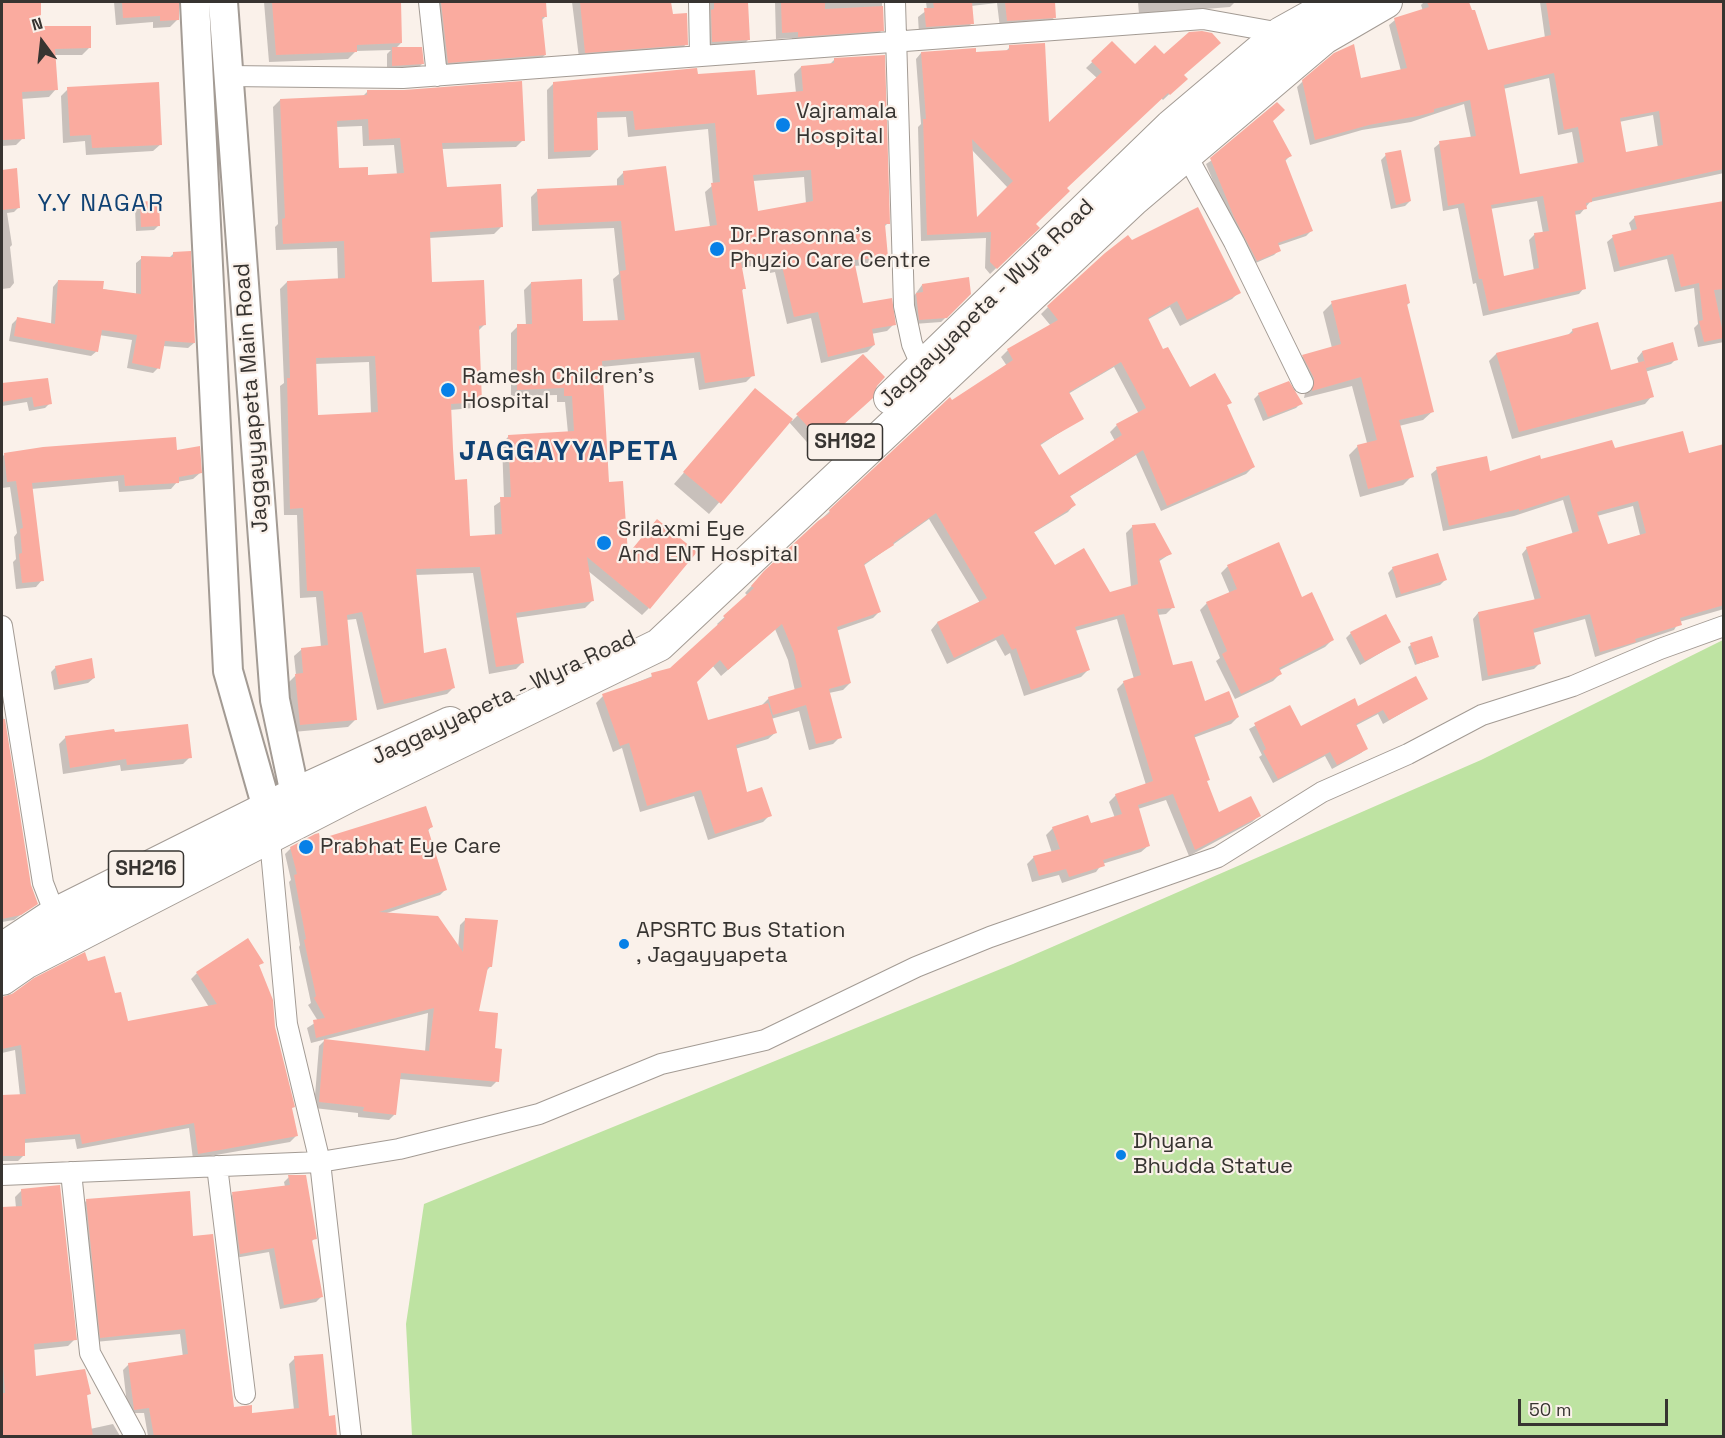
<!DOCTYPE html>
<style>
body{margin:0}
#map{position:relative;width:1725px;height:1438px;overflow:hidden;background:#faf1ea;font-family:"Space Grotesk",sans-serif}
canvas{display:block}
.frame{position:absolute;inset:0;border:3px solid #373431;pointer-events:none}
.north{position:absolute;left:12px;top:12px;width:60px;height:60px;-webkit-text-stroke:4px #faf1ea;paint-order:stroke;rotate:345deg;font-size:16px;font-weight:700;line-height:24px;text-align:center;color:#373431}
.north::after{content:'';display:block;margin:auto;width:21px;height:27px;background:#373431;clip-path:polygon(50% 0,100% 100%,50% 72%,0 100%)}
.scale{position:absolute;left:1518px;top:1399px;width:150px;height:27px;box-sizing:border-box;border:3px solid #373431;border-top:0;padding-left:8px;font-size:18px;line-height:21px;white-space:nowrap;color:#373431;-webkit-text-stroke:4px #faf1ea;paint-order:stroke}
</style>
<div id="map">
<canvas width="1725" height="1438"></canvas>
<div class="frame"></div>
<div class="north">N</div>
<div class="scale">50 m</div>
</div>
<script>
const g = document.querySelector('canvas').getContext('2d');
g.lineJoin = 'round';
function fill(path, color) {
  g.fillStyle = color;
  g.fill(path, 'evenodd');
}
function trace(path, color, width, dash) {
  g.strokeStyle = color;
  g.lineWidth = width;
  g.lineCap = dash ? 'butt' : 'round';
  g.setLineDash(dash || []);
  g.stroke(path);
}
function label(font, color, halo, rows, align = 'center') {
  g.font = font + ' "Space Grotesk",sans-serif';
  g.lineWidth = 4.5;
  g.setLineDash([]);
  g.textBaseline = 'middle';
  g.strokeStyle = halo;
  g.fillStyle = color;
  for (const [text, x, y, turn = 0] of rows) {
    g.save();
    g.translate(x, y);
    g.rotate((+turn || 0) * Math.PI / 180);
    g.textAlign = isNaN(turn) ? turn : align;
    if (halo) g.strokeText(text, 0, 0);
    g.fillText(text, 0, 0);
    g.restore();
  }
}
const water = new Path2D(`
 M1723,640V1436H412L406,1324L424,1204L1013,964L1481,760Z`);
const shadow = new Path2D(`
 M2,2H39V28L89,48L82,55H54L56,89L49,97L21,99L23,138L16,145L2,146Z
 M114,2H178V19L170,27L153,28V22L116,25Z
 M264,2H399L401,43L395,49L422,64L417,69L387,70V54L391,50L356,51L348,59L269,62Z
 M436,2H545L546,16L541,21L545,55L537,62L441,69Z
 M572,2H669L672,16L686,44L680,51L579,58Z
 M709,2H746L748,40L742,46L706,48Z
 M775,2H882V30L876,36L792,43V38L776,39Z
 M926,2H1053L1055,17L1047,24L1000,28L997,3L971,6L972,23L965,30L919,34L918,17L927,10Z
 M1138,2H1235L1230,7L1205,9L1199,14L1170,15V11L1139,14Z
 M1424,2H1468L1487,52L1545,38L1540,2H1724V173L1590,202L1580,214L1574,215L1584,288L1579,294L1483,316L1476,283L1473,284L1458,208L1443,211L1434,148L1440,143L1471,138L1464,104L1411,122L1362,130L1310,145L1297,87L1303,81L1360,79L1401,71L1389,25L1395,20L1423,11L1421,5ZM1549,78L1558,135L1572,132L1578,165L1519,176L1503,89ZM1653,115L1658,148L1625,154L1619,122ZM1537,201L1543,233L1535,234L1529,240L1534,271L1503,277L1490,209Z
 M1112,43L1135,67L1182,75L1180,84L1163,100L1161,98L1065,188L1034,224L1038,228L990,274L985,268L986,238L921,241L918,127L921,124L916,59L921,53L1005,52L1010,47L1048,125L1097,78L1086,68ZM972,150L1008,188L975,220Z
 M834,60L888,223L884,227L886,257L879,264L854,266L862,305L894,324L887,331L871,334L874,345L867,352L821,363L811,318L787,324L775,272L770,273L769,263L741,268L744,288L741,292L753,375L746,382L699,390L694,358L601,367L608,484L627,556L649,608L642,615L587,570L592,601L585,608L515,618L523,662L516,669L489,674L473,573L415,575L423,655L454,687L447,694L377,710L356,619L346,620L355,720L348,727L293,732L289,682L296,675L294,656L302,649L321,647L316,597L300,598L297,515H284L280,386L284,383L280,289L287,282L338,280L337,248L276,250L275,227L278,224L273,107L280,100L362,97L368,91L523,140L516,147L442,149L446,188L501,227L494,234L429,238L430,283L484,325L478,331L480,401L473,408L450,410L454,481L469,538L495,536L494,506L504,499L502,443L509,436L568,433L565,402H557V395L511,396V333L518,326H526L524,290L531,283L582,323L618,321L613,279L619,274L614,228L532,231L531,197L538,190L617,187V179L624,172L673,233L710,227L705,192L713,185L708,129L628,137L626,117L595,118L597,150L590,157L548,159L547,90L554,83L697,76L756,97L796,93L794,74L801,67L829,65ZM362,126L363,146L394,145L397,175L367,176L338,170L336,127ZM804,177L806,204L757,213L753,181ZM369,362L371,414L317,417L314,364Z
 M68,89L161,144L153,151L86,155L85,141L63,143L61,96Z
 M1272,121L1290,156L1285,161L1311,231L1306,236L1277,246L1279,250L1274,255L1251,265L1230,222L1206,164Z
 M1386,155L1410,201L1405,206L1391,209L1381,160Z
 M15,170L18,208L14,212L7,213L12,245L10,247L14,283L10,288L2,289V171Z
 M140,203L159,225L154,230L136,231L135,208Z
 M1724,203V342L1698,347L1694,328L1698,324L1694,288L1675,292L1667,259L1614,272L1607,242L1613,237L1632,232L1629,223L1635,217Z
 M1132,242L1239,292L1232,299L1180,326L1170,307L1147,320L1163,351L1189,389L1230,402L1226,406L1253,467L1246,474L1161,511L1136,455L1069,497L1074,505L1068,512L1033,533L1054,567L1109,594L1131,587L1126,533L1133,526L1170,554L1158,562L1173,607L1166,614L1157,615L1172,666L1204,703L1238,717L1231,724L1193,738L1206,782L1218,814L1259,816L1252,822L1189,856L1166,800L1138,809L1148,846L1141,852L1102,864L1096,872L1062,883L1059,875L1032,882L1027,864L1034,857L1052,853L1046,835L1053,828L1090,825L1115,818L1109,802L1116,795L1146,785L1117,689L1124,682L1134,679L1117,619L1075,631L1088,670L1081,677L1024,696L1010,653L1005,656L996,640L947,664L931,630L937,623L980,603L929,519L863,566L880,611L873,618L836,631L850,683L843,690L829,693L840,737L833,744L809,750L799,711L771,719L775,733L768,739L735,749L746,794L770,815L763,822L708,840L694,796L640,812L622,748L613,752L596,703L603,696L670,669L719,626L717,624L748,596L745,593L757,580L830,511L952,402L1007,366L1001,357L1008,350L1051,326L1041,314L1048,307ZM1114,367L1139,414L1117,425L1110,432L1115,441L1059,477L1039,446L1082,418L1068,394ZM775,629L788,660L795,691L769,698L762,705L707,722L696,682L712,665L721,676Z
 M174,253L194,343L188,348L163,346L158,368L153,373L127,368L132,340L99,335L97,351L91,356L9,341L12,324L18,318L51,324L53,287L58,281L136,295V263L142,258L168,259Z
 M922,285L970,294L941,322L914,324L911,300Z
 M1332,303H1409L1406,306L1433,411L1423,420L1399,426L1412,476L1403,485L1360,497L1349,455L1358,446L1367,443L1352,386L1304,398L1306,388L1294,365L1303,356L1332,348L1323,312Z
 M1573,330L1610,372L1639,364L1637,358L1642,352L1676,359L1671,364L1645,372L1652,396L1645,404L1512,439L1489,361L1496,354L1566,337Z
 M46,379L50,403L45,408L29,411L27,402L2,406V385Z
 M876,385L866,402L814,450L789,422L709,514L674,484L756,390L792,421L797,416Z
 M1259,394L1301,403L1296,408L1263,421L1254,399Z
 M1724,445V609L1679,622L1674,630L1595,657L1585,619L1533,633L1539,664L1534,669L1482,681L1473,619L1478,613L1535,601L1522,554L1527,548L1573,535L1563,500L1514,516L1443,531L1431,474L1437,469L1489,473L1540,460L1614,450L1688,455ZM1633,506L1640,535L1607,546L1597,516Z
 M176,451L200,473L193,479L177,482L171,489L119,492L118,481L31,489L42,580L36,587L16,589L13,562L16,559L14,537L17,533L10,487L2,488V457L4,455Z
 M1278,544L1301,599L1332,640L1325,647L1278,671L1280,674L1273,681L1235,699L1216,661L1220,658L1200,610L1207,603L1230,594L1221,573L1227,567Z
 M1393,568L1445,580L1440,585L1396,598L1388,573Z
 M1351,633L1399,642L1360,665L1346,638Z
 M1411,645L1435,658L1415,665L1408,647Z
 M56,667L94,678L88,683L54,690L51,672Z
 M1426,699L1383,724L1378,714L1355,726L1367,748L1361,753L1332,769L1325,756L1273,783L1259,757L1262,755L1249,729L1289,707L1300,728L1358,708Z
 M2,709L30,885L36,903L14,920L2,922Z
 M114,734L190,757L183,764L121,771L120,765L63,774L59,744L66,737Z
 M431,827L427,832L446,889L440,895L384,914L458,948L460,925L466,919L491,966L486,971L477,1013L493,1049L497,1081L491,1087L399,1079L395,1114L389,1120L358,1117V1113L314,1108L319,1046L325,1040L425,1052L428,1013L311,1043L307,1028L318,1021L308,1005L311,1003L299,947L300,945L289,882L291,880L285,854L291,848L319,841Z
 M262,962L258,966L296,1136L290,1142L193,1159L189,1128L77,1149L75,1139L24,1143V1155L18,1161H2V1097L20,1096L15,1050L2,1053V998L87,963L114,995L127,1023L209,1007L191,979L197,973Z
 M289,1177L315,1238L311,1242L321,1297L316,1302L280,1309L269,1252L235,1258L228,1199L233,1194L285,1187L284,1182Z
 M22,1190L75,1339L68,1346L33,1350L35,1378L89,1394L85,1397L90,1429L113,1424L120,1436H2V1208H16L15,1197Z
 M87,1200L192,1238L233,1409L251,1415L294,1410L289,1364L295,1358L328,1417L335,1436H148L144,1413H128L123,1370L129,1364L183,1357L180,1334L95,1342L81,1206Z`);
const building = new Path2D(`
 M2,2H41V26H91V48L55,49L58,90L22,92L25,139L2,140Z
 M122,2H179V20L160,21V16L123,18Z
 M272,2H401L402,43L357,45V52L276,55Z
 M441,2H546L547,17H542L546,55L448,63Z
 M580,2H671L673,14L687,13L688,45L585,53Z
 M714,2H748L750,40L712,42L711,10L714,9Z
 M781,2H825V9L883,6L884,31L798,37V32L782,33Z
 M933,2H972L974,24L926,27L924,8H934Z
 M1005,2H1055L1056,18L1007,21Z
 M1427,2H1469L1472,10H1475L1488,50L1551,35L1546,2H1724V169L1592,198V202L1586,203L1587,209L1575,211L1586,289L1489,311L1482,279H1479L1464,203L1448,206L1439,141L1476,136L1470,100L1434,109V112L1418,116L1369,125L1315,140L1302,80L1334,53L1354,44L1361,78L1407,68L1394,18L1429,7ZM1554,73L1564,130L1578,127L1584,162L1520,174L1504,85ZM1659,111L1663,145L1626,152L1620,118ZM1543,196L1549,231L1534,233L1539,268L1504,276L1491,205Z
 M1202,31L1212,33L1221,43L1184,75L1188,79L1170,95L1168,93L1067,188L1070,191L1036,224L1040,228L997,269L990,262L991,232L927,235L923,119H926L921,52L976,48V52L1009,50V45L1045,43L1049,122L1102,72L1091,61L1112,41L1135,64L1155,45L1164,54L1189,32ZM972,139L1013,181L977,217Z
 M392,47H422L424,64L392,66Z
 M885,55L890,224H885L888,257L854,260L863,303L892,298L896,325L872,329L875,345L828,357L818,312L794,317L782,266L777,267L775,257L741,262L746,289H742L755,376L705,383L700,352L602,361L609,482L623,481L628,554L657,519L697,552L650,609L587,557L594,601L516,613L524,663L496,667L480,567L416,569L424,653L446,648L455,688L384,704L362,612L347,615L357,720L300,725L295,674L303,673L301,648L328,645L323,591H307L303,508L290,509L287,378H290L287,281L345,278L344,241L283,244L282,219L285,218L280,99L367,95V90H404L522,81L525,141L442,143L447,187L501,184L503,227L430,232L432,282L484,280L486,325L479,326L482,402L451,404L453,449L455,480L467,479L470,536L502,534L500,497H511L508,435L574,431L572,396H564V388L517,390V324H532L531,282L582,279L583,321L625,320L620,271L626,270L621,221L539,225L537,189L624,185L623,171L666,166L675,231L717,225L711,183L720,182L715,123L635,130L633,111L597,112L598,150L554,152L553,82L697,68L698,74L755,70L757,95L803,91L801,66L834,63V58ZM368,119L369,140L400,138L404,173L368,175V167L339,168L337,121ZM811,170L813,201L758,211L753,175ZM375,356L378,412L318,415L316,358Z
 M159,82L162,145L92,148L91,135L70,136L67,87Z
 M1277,102L1285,110L1273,121L1292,156L1285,159L1313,231L1278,243L1281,251L1257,261L1234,217L1210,158Z
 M1401,150L1411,201L1396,205L1385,153Z
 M17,168L20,208L2,210V170Z
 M159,200L160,226L141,227L140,202Z
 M1724,201V289L1714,290L1724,338L1704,342L1699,321L1703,320L1699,283L1681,287L1673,254L1620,267L1612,235L1637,229L1634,216Z
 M1198,207L1241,293L1187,320L1177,301L1148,318L1163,349L1168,347L1190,387L1215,373L1232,403L1227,405L1255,467L1167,506L1143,450L1070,496L1076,505L1034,532L1055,565L1084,548L1110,592L1138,584L1132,525L1155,523L1172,554L1159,559L1175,608L1157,609L1173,665L1192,661L1205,701L1229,691L1239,717L1194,735L1210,780L1207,781L1219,812L1251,796L1261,816L1195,850L1173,794L1138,805L1150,846L1103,860L1105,866L1069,877L1066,869L1039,876L1033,856L1060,849L1052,827L1088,815L1091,823L1122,814L1115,794L1153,781L1123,681L1141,675L1124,614L1075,627L1090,670L1031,690L1016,648L1012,650L1003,634L954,658L937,622L987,598L936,513L893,543L894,545L864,564L881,612L837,627L851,683L829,689L842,738L816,744L806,705L773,715L768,697L802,687L794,653L782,624L728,670L720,660L697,682L708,720L768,703L777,733L736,745L747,792L762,787L772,816L715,834L701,790L647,806L629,743L620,746L602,694L652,677L651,673L670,668L725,618L723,616L754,588L751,586L764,571L818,521L830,513L829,510L950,397L952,400L1013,360L1007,349L1058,320L1047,306L1105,253L1128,235L1132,240ZM1121,362L1146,408L1116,424L1122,435L1059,475L1040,444L1084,419L1069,392Z
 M191,251L195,343L165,341L160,369L132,363L137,335L102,330L98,352L14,336L17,317L55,324L58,280L104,281L103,289L141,294V256L173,257V252Z
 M969,277L971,294L947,318L919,320L916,293L923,292L922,284Z
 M1406,284L1410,303L1407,304L1434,412L1399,420L1414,477L1368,489L1357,445L1377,440L1361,377L1312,391L1314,378L1302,355L1341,344L1331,301Z
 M1598,322L1611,370L1644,361L1654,397L1519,432L1496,353L1573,333L1572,329Z
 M1673,342L1678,360L1646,368L1642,351Z
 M863,354L885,377L877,386L873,398L823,443L796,414Z
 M48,378L52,404L34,407L32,397L2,402V383Z
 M1289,381L1303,404L1268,417L1258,393Z
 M755,388L793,419L721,504L683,472Z
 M1683,431L1689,453L1724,444V605L1680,618L1682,625L1635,639L1636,642L1600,652L1590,614L1533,629L1541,664L1488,676L1478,612L1541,598L1526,547L1579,531L1569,495L1519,511V509L1449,526L1436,467L1487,456L1490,471L1540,455L1541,459L1612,440L1615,448ZM1638,501L1646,533L1608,544L1597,512Z
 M176,437L177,450L200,446L202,473L179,477V483L125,486L124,475L32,483L44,581L22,583L19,554L22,553L20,529L23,528L16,481L7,482L4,453L43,447Z
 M1279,542L1302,597L1312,592L1334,640L1279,668L1282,674L1241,694L1222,654L1227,651L1206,602L1237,589L1227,565Z
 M1438,553L1447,580L1401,594L1392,567Z
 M1386,614L1401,642L1365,661L1350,632Z
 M1432,636L1439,657L1417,664L1410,643Z
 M92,658L95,678L59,685L55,666Z
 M1416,676L1428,699L1389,720L1383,710L1356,724L1368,749L1337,765L1330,752L1278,779L1263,751L1266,749L1254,723L1290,705L1301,726L1355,698L1358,706Z
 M2,719H5L31,885L38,904L21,915L2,919Z
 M188,724L192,758L127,765L126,759L70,768L65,736L114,729L115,732Z
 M426,806L433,827L428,829L447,890L379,912L438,916L463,952L465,918L498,920L492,967H488L479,1011L498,1013L495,1048L502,1049L499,1082L401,1073L396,1115L363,1111L364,1107L319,1102L324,1039L429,1051L434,1008L316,1038L313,1020L325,1018L314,998L316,996L304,940L306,939L294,875L297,874L290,847L315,834L319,833L320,839Z
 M248,938L264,963L259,965L273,1000L275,1027L295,1107L292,1108L298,1136L198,1154L194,1123L82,1144L80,1134L25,1139V1156H2V1095L26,1094L21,1045L2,1049V997L12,994L34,978L85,952L88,961L105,956L115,993L121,992L128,1021L217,1004L196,972Z
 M288,1175H306L317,1239L312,1240L323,1297L284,1305L274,1248L240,1254L232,1192L290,1185Z
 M60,1185L77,1340L34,1344L36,1376L85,1369L91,1394L87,1395L93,1437H2V1393H5L2,1351V1207L22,1206L21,1189Z
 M190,1191L193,1236L213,1234L234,1407L252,1405V1413L299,1408L294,1356L323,1354L329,1416L335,1415L337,1437H154L149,1408L134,1410L128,1363L188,1354L185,1329L100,1338L86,1199Z`);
const street = new Path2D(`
 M429,2L437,76
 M699,2L700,56
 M895,2L904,306L912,344L922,367
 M228,76L403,78L1203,19L1281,33
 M1182,147L1234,242L1303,383
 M2,626L43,883L55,914
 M269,829L287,1024L320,1162L351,1436
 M217,1166L245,1394
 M71,1172L90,1353L135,1436
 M2,1175L320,1162L399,1149L539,1114L661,1064L765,1040L916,967L990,937L1218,857L1322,792L1408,754L1482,715L1573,686L1660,649L1724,626`);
const secondary = new Path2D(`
 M195,2L228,671L267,808
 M223,2L275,700L295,794`);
const primary = new Path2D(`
 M890,398L1171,126L1281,33L1337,2
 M2,949L55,914L295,794L450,723
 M2,979L25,963L353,794L659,645L1133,200L1324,38L1386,2`);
const markers = [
 [783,125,8,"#0780e7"],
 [717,249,8,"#0780e7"],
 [448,390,8,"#0780e7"],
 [604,543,8,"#0780e7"],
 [306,847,8,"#0780e7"],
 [624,944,6,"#0780e7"],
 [1121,1155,6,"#0780e7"]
];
const shields = [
 [845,442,75],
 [146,869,75]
];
const shieldNames = [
 ["SH192",845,442],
 ["SH216",146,869]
];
const poiNames = [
 ["Vajramala",796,112],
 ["Hospital",796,137],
 ["Dr.Prasonna's",730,236],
 ["Phyzio Care Centre",730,261],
 ["Ramesh Children's",462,377],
 ["Hospital",462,402],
 ["Srilaxmi Eye",618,530],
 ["And ENT Hospital",618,555],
 ["Prabhat Eye Care",320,847],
 ["APSRTC Bus Station",636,931],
 [", Jagayyapeta",636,956],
 ["Dhyana",1133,1142],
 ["Bhudda Statue",1133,1167]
];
const streetNames = [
 ["Jaggayyapeta - Wyra Road",987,304,-44],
 ["Jaggayyapeta Main Road",252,398,-94],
 ["Jaggayyapeta - Wyra Road",504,698,-25]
];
const neighbourhoodNames = [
 ["Y.Y NAGAR",101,204]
];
const districtNames = [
 ["JAGGAYYAPETA",569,452]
];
fill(water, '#bee3a2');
fill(shadow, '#0003');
fill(building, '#faab9f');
trace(street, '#a39b94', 22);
trace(secondary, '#a39b94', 32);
trace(primary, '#a39b94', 34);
trace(street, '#fff', 20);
trace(secondary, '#fff', 28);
trace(primary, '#fff', 32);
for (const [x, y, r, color] of markers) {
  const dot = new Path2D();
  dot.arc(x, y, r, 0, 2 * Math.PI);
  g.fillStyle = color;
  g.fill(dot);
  trace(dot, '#faf1ea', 2);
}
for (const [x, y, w] of shields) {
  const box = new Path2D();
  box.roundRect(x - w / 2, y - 18, w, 36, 4.5);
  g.fillStyle = '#faf1ea';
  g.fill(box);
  trace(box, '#373431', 1.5);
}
label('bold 21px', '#373431', null, shieldNames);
label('22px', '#373431', '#faf1ea', poiNames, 'left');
label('22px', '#373431', '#faf1ea', streetNames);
g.letterSpacing = '1.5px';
label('24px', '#104274', '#faf1ea', neighbourhoodNames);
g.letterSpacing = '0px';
g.letterSpacing = '1.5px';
label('bold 28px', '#104274', '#faf1ea', districtNames);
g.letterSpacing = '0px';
</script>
